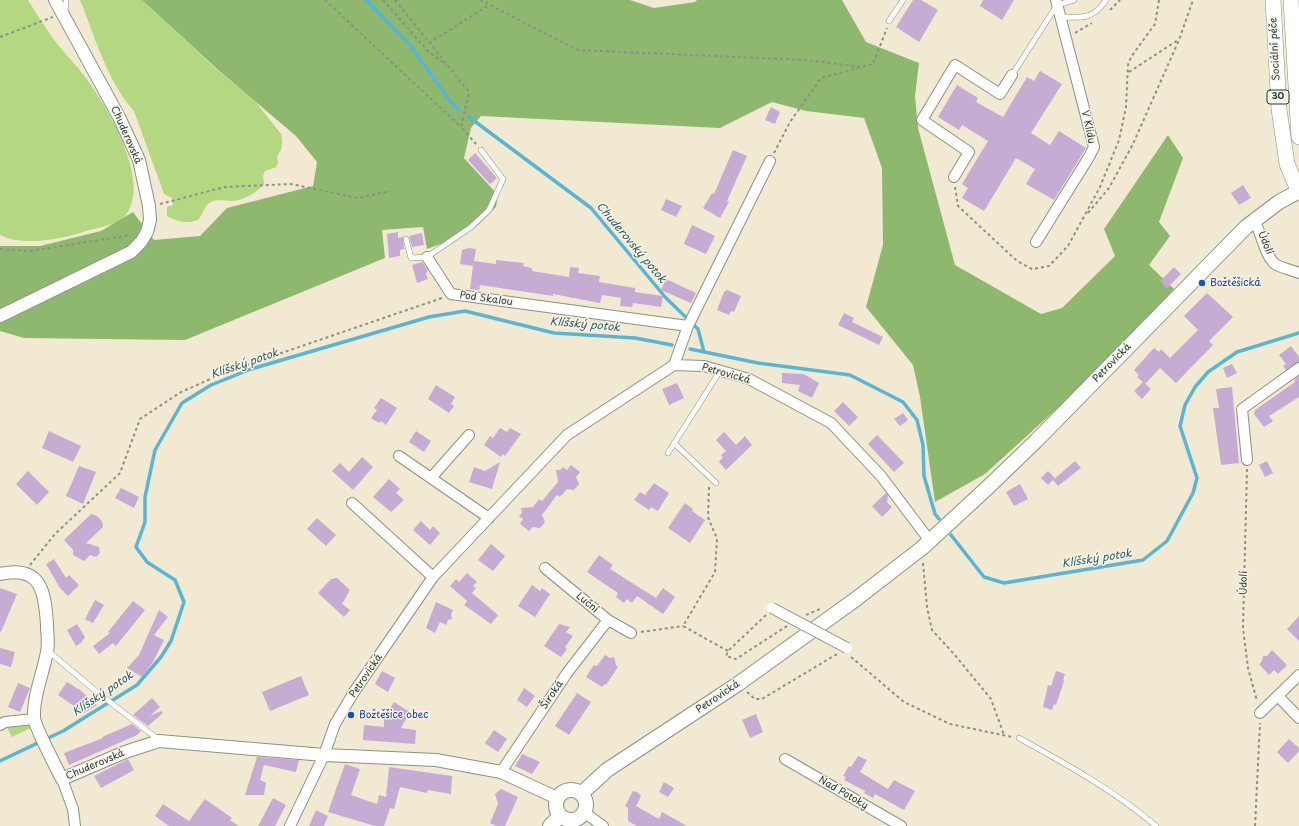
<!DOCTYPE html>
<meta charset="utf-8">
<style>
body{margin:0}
canvas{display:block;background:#f2e9d3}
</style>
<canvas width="1299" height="826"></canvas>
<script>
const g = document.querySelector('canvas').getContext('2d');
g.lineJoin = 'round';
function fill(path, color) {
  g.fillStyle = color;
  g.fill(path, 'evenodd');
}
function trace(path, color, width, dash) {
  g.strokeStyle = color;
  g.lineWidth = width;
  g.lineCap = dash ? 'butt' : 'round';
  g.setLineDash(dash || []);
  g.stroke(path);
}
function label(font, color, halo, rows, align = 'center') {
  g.font = font + ' "Playpen Sans",sans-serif';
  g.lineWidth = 3;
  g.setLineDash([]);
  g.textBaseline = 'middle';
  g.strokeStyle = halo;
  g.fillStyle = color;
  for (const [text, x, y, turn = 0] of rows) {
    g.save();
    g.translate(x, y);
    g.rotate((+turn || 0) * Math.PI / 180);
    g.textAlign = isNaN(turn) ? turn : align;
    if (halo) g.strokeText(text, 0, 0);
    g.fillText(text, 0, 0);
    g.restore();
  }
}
const green = new Path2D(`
 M0,0H28C36,13 44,26 53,38C62,51 73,61 82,73C104,100 154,183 125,216C117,225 97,228 86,231C62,239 22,247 0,235Z
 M80,0H142L216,69L255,101L281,134C283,143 283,149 277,156L278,163L276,167L265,171L263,176L264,183C259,192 248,197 239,200C230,203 220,198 211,202C204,205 203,214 198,220C187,224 177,222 167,216V207L173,205L172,198L164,194L134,111C107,81 95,37 80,0Z
 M31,723L33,727L12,737L6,726Z`);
const forest = new Path2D(`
 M142,0H630L654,8L695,2L697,0H842L866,42L919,63L915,96L918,128L955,265L1041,314L1062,308L1115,256L1104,229L1168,135L1183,158L1159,222L1170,236L1149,265L1174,289L1095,374L985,474L935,502L920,397L913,365L866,307L883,245L882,168L864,118L806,111L772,102L720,128L481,116L471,128L464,158L498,195L496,207L478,225L462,236L427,249L423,227L382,230L385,258L185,340L24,338L0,331V246H40L101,231L133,212L154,240L200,236L227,208L313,186L317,162L296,136L217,69Z`);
const stream = new Path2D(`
 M366,0L409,44L454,106L459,110
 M469,117L591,208L666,298L698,329L704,352
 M690,349L758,363L850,375L903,402L917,420L923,445L924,476L935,514L939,519
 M951,535L984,577L1004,583L1143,560L1167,541L1193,493L1197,478L1180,426L1185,405L1195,387L1208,372L1237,352L1299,333
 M0,761L63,731L137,685L161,657L171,641L184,602L175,580L147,562L136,547L145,522V497L155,450L182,403L211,385L251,369L429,317L465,311L554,333L635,338L672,345`);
const building = new Path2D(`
 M913,0H921L938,10L919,42L896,27Z
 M983,0H1014L1002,20L980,6Z
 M1040,71L1062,84L1031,133L1050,145L1059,131L1086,148L1054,200L1026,184L1035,169L1016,158L984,211L962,198L968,188L962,184L988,141L962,125L959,130L938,117L957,85L978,98L976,102L1003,117L1027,77L1034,81Z
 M771,107L780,112L775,124L765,120Z
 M733,150L747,156L727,201L729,202L720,218L703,208L712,193L714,194Z
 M475,153L497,178L490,184L468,160Z
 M1243,185L1251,198L1239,205L1231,193Z
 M666,199L682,206L676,217L661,210Z
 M692,225L715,236L706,254L684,244Z
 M398,232V238L403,237L404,249L400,250V256L389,258L387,234Z
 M422,233L424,245L412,247L409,236Z
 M469,248L476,249L474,261L496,264V260L524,263L523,266L532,268V271L569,277L570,267L579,268L578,273L600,276L599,282L635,288V292L663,296L661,307L633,303L632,307L620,306L621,298L602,295L600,303L553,294V296L480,285L479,290L470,289L473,266L460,264L462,250Z
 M422,262L428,270L426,274L428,279L417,283L412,265Z
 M1174,267L1181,274L1167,288L1160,281Z
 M666,279L696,293L691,303L661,290Z
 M727,290L741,296L734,312L731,311L729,315L717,310L724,292Z
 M1207,293L1233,317L1209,341L1213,345L1176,383L1160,368L1145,384L1137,377L1139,375L1134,370L1154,348L1159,352L1161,349L1170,358L1198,330L1184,316Z
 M844,313L854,318L852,322L883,337L879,345L838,325Z
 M1291,346L1299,357V362L1286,370L1283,366L1286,364L1279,355Z
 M1232,364L1237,373L1227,378L1223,368Z
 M782,373L804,374L819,383L812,398L798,391L800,385L782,383Z
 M1299,376V397L1269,416L1273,421L1264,427L1254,414L1255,410L1295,382L1294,380Z
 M1143,382L1151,389L1142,399L1134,391Z
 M677,383L684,398L669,405L662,389Z
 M436,385L455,397L451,404L454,406L449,413L428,399Z
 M1232,387L1239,463L1221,465L1213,408H1219L1216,389Z
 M381,398L397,408L386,425L381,421L379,423L371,418L377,410L374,408Z
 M843,402L858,417L849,426L834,411Z
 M903,413L908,420L900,426L894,419Z
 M500,428L507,432L510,428L521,434L505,456L502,454L501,457L484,445L490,436L493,438Z
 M49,431L81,446L73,462L42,448Z
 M416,431L431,441L424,452L409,442Z
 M724,432L736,445L745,436L752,445L726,470L719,462L723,457L721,455L726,451L716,440Z
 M877,435L904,463L894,472L868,444Z
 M362,457L373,467L353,490L332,471L340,463L349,472Z
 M1075,461L1081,468L1058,486L1053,480Z
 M1267,461L1273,473L1265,477L1259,465Z
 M500,462L492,489L469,482L474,467L485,471Z
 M571,465L580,472L576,477L579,484L574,490L567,489L560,497L557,495L542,515L545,522L540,528L533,527L529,531L520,524L523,519L519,516L522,513L521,508L533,507L539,499L542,501L558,482L556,470H560L563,467L567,470Z
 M79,466L96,472L83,504L66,496Z
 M28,471L49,492L37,505L16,484Z
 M1048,471L1055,478L1048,485L1041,478Z
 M389,479L400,489L396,493L404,500L391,512L373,497Z
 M654,483L669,493L658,511L651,507L649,510L634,500L640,492L645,495Z
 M1020,484L1028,499L1014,506L1006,492Z
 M121,488L139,497L134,508L115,498Z
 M886,493L888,495L887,502L892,507L882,517L872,506Z
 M685,503L693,509L692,511L705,520L690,543L668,528Z
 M91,514L97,516L102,521L103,527L86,543L99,547L100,553L96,557L90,555L84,561L73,555V550L64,540Z
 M317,518L336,535L326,546L307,529Z
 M421,521L430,530L433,526L440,533L430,545L413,530Z
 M491,544L505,556L493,571L478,560Z
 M599,555L613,565L610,569L656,598L663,588L675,597L663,614L637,596L632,603L627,599L624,603L616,597L618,593L587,572Z
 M54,559L66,578L69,575L79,585L68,596L60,588L46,564Z
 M467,573L477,582L473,586L476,588L472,593L498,615L491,624L464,605L467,601L450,586L456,579L459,582Z
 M337,578L350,590L342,604L350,610L344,617L318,593L331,579Z
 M532,585L540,591L542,588L550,594L535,617L518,606Z
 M0,588L17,594L1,632L0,631Z
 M95,600L104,605L93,623L85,619Z
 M133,601L145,610L116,646L113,643L99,654L93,646L110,633L108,632Z
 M436,602L453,610L451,615L452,619L448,620L446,625L440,622L435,633L426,628Z
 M159,610L168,617L154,635L164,640L153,662L142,677L127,668L139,655Z
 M1299,616V641L1287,629Z
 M77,624L85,637L81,643L76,646L67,630Z
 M559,624L570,627L566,632L573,636L565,647L567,649L561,657L544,646Z
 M0,648L15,652L11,667L0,664Z
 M1272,650L1287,665L1278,674L1274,670L1269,675L1259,664L1262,661L1263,656H1267Z
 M605,655L610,658L614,657L616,665L618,667L606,685L605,684L602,687L586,677L594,665L597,666Z
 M382,671L395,678L388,692L375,684Z
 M1056,671L1065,674L1063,680L1064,681L1056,705L1054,704L1052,710L1043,707L1048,685L1051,686Z
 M301,676L309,695L270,711L262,692Z
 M67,682L80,690L97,705L84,713L58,695Z
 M18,683L30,688L20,712L8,707Z
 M524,688L535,696L527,707L517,700Z
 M577,693L591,702L569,735L555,726Z
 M152,698L160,707L150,716L161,711L163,713L148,726L133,715Z
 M394,702L410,712L401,728L416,730L415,744L363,740L364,725L384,727V719Z
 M756,714L763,732L750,738L742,720Z
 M132,724L141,731L137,735L69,765L64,753L103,738L102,737Z
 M494,730L507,739L498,752L485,743Z
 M1289,739L1299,748V751L1288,763L1277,752Z
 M522,754L540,762L532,774L515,766Z
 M858,756L867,760L860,772L888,789L894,780L915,791L904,810L875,794L873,798L864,793L865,791L844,780L846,777L843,776L849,766L851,767Z
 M257,757L299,760L296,772L264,765L260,780L266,783L264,795H245Z
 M128,759L134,770L101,788L94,776Z
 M345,764L360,769L351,795L377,804L379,795L386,797L389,767L452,776L451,794L428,790L427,793L400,787L394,809L390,808L384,826H375L328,812Z
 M664,782L674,788L668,797L659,792Z
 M501,789L518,797L505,826H497L490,823L498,804L495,794Z
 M633,791L637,792L641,796L636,806L659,819L662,812L687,826H637L628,821V808L625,806Z
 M273,798L286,805L275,826H258Z
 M205,799L232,818L230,820L239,826H169L155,816L163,804L189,821Z
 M316,810L328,816L324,826H309Z`);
const path = new Path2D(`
 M325,0L461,127
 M383,0L428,51L446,65
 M395,0L469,92L461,127L476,144
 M480,0L578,50L806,60L862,67
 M1110,10L1120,0
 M1075,33L1092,23
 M0,37L53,17
 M429,43L489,5
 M1129,72L1178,40
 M774,153L790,122L821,78L873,64L887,28
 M955,187L958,206L1017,261L1032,269L1049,266L1068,246L1100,187L1119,140L1126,107L1128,65L1131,57L1155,24L1159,0
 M160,204L225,187L291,184L358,198L390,191
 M1088,213L1109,188L1133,144L1179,40L1193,0
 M0,249L30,251L131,235
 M1247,469L1243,628L1248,668L1257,701
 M709,487L708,517L717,539L715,572L683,626L728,651
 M923,563L927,607L932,630L954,654L991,699L1004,735
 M30,565L55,534L120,473L140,419L181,392L226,372L442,298
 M766,615L728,651L726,656L736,659L787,626
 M806,615L820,609
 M641,632L683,626
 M851,657L904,702L950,724L1012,737
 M747,692L755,699H762L837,654
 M1255,826L1260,723`);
const service = new Path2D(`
 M65,13L66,0
 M1061,17C1082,18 1094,19 1106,0
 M889,21L903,0
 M1012,75L1057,5L1074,0
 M406,239L411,258L427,257L471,227L489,210L503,179L481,150
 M674,443L716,483
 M668,453L720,371
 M48,651L97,692L159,740
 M1019,738C1066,764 1115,791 1156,826`);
const minor = new Path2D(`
 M954,177L969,152L922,120L955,65L1000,94L1012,75
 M1254,220C1261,232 1265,256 1275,264C1281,268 1292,270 1299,273
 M1036,242L1089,157L1094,147L1056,0
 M427,257L451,294L688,326
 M674,365L688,326L770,161
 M399,456L489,518
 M1247,460L1242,409L1299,368
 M431,478L469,435
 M352,503L433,577
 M545,568L608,620L631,633
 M1278,696L1299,718
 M1260,713L1299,675
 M0,725L5,722L34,719
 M785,759L901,826
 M501,772L567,673L608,620
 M62,779L73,809L75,826
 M585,813L603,826
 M290,826L324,755L335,724L354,692L433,577L567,435L674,365L704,366L749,379L831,423L881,476L930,541`);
const tertiary = new Path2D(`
 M0,316L131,252L141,242L147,232L150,220L149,206L139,160L119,117L55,0
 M0,574C41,565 45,591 47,625C47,633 49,644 47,652C43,674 33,696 34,718C35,727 57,769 62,779L125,752L159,741L324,755L436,760L501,772L557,798`);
const secondary = new Path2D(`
 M556 805a15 15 0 1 1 30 0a15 15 0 1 1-30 0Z
 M582,793L607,770L738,684L856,599L922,548L985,490L1036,441L1246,227L1279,202L1299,191
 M550,826L560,816`);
const primary = new Path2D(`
 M1273,0L1279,109L1287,164L1299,192
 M1291,0L1299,137`);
const minorBridge = new Path2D(`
 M772,608L847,648`);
const markers = [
 [1202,283,4,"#1a4fb4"],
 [351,715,4,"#1a4fb4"]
];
const shields = [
 [1278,97,22]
];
const shieldNames = [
 ["30",1278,97]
];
const streetNames = [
 ["Sociální péče",1275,49,-93],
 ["V Klidu",1088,127,78],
 ["Chuderovská",126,135,66],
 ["Údolí",1265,243,68],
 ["Pod Skalou",486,299,8],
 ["Petrovická",1112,363,-46],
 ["Petrovická",726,374,16],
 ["Údolí",1244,583,-89],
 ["Luční",587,603,40],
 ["Petrovická",366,676,-56],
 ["Široká",552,695,-56],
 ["Petrovická",718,697,-34],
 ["Chuderovská",95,765,-23],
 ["Nad Potoky",843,793,30]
];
const transitNames = [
 ["Božtěšická",1210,283],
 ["Božtěšice obec",359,715]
];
const waterNames = [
 ["Chuderovský potok",631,243,50],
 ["Klíšský potok",585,325,5],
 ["Klíšský potok",245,364,-19],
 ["Klíšský potok",1097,559,-9],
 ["Klíšský potok",103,694,-34]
];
fill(green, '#b4d881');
fill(forest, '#8fb86f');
trace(stream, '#57b6d5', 3.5);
fill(building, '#c6abd2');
trace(service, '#889384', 6);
trace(minor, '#889384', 12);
trace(tertiary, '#889384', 14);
trace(secondary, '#889384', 16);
trace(primary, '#889384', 16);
trace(path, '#889384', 2, [3, 3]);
trace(service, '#fff', 5);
trace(minor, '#fff', 10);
trace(tertiary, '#fff', 12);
trace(secondary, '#fff', 14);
trace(primary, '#fff', 15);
trace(minorBridge, '#889384', 12, []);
trace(minorBridge, '#fff', 10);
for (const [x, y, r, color] of markers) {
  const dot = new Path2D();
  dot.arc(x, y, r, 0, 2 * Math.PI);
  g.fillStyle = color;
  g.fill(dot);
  trace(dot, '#f7f3e8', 1.5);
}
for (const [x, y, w] of shields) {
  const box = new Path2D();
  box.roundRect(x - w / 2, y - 7, w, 14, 3);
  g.fillStyle = '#f7f3e8';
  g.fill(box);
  trace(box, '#1f3d34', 1);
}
label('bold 9px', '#1f3d34', null, shieldNames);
label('10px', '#1f3d34', '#f7f3e8', streetNames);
label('10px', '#164399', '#f7f3e8', transitNames, 'left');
label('italic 11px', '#2d5b5c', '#f7f3e8', waterNames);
</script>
